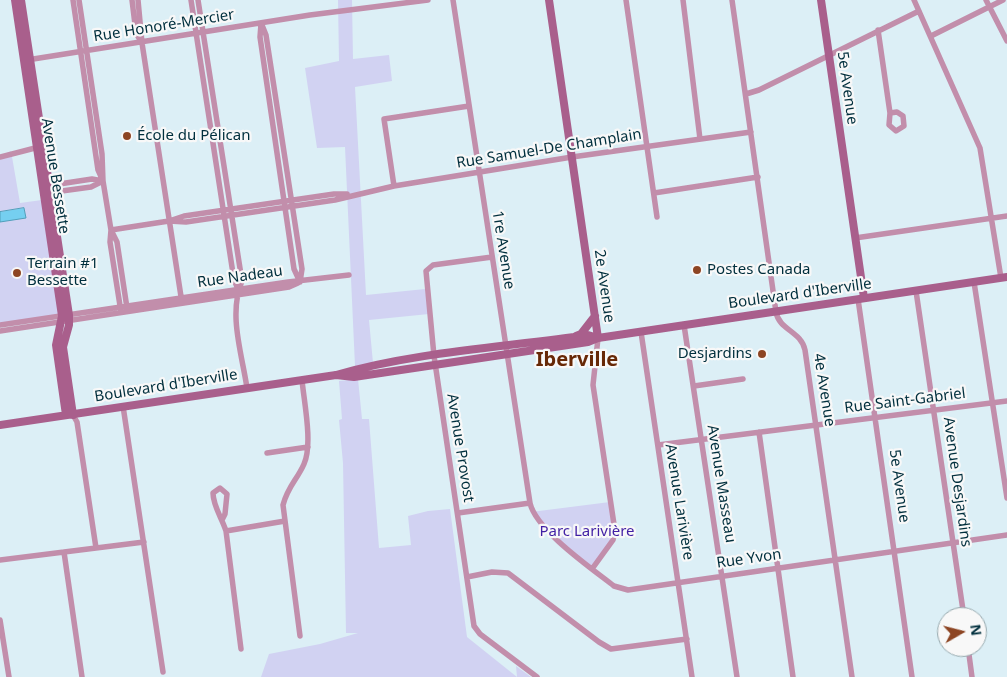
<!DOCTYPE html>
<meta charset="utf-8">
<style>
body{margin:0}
#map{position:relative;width:1007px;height:677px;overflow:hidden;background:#dceff6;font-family:"Noto Sans",sans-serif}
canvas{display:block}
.north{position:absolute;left:937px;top:607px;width:50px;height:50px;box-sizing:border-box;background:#f8f8f8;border:1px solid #95a8ad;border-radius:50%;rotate:82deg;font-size:14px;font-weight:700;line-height:20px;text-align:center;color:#002f3d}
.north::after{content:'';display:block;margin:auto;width:18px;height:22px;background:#8d4523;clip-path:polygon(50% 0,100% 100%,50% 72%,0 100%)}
</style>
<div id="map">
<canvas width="1007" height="677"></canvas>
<div class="north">N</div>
</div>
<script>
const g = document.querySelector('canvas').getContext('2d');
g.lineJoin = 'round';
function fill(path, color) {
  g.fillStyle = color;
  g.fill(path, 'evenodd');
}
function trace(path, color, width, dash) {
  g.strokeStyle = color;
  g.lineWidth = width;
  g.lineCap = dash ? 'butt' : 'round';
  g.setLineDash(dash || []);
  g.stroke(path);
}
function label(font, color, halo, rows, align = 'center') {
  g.font = font + ' "Noto Sans",sans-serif';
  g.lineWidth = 4.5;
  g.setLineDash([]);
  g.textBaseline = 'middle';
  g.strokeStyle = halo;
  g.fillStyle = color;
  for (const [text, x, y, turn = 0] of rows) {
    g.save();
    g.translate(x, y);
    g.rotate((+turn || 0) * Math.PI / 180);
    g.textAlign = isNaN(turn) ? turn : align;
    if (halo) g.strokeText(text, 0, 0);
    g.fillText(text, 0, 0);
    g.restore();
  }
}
const green = new Path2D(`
 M338,0H352L353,59L389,55L392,81L355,87L366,295L425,289L429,314L369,320L373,363L355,366L345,147L317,148L305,68L339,61Z
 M11,151L20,203L42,200L62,316L0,325V156Z
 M358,379L362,419H369L379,548L411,545L408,516L428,511L450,509L467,637L517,677L516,666L531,677H261L269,654L320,644L358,633H346L343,463L339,420L342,419L339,381Z
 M610,502L614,535L592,569L542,529L531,512Z`);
const water = new Path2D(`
 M24,208L26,218L0,222V212Z`);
const street = new Path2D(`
 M73,0L98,170L102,179
 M79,0L102,154L103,181L111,230L110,242L121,312
 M132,0L136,33L142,43
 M138,0L142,43L182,303
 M191,0L234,280L238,289
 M198,0L242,281C228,314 242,354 247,388
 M453,0L530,503C536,530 591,568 614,586L628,590L1007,535
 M626,0L657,217
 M683,0L700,139
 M732,0L776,312C779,330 801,331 805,350L852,677
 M914,0L980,148L1001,278
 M986,0L1007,41
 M261,24L260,37L294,269L300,282
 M262,25L266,35L302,269L300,282
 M878,30L890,113L889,125L896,131L904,126L903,116L897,112L890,113
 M931,36L1003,0
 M27,60L310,15L428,0
 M746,94L759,90L919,11
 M0,157L39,147
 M46,186L92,179L103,181
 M394,186L384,119L469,106
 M47,193L91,187L103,181
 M654,193L758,177
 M169,221L186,222L335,200L394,186L572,157L751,132
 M111,230L169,221L184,216L334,194H347
 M111,230L117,242L127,308
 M855,238L1007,216
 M492,257L433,265L426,271L434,356L474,626L480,634L537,677
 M974,282L1007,498
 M916,291L964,617
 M858,299L912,677
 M0,325L288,282L349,275
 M684,325L737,677
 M0,331L289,287L298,283
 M641,332L692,677
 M694,386L743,379
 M123,406L163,672
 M73,415L77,422L96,548
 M759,432L793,677
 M658,445L1007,401
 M267,453L308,447
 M458,513L530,503
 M222,520L225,514L227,494L220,488L213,493C213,506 222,518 226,531L241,649
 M226,531L285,521
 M64,552L82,677
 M0,560L144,542
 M592,569L613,540L615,531L593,385L598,338
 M467,577L492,572L508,573L599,642L611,649L687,639
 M0,620L9,677
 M300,636L283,505C288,486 297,480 304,464C313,444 304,402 302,380
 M968,647L972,677`);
const secondary = new Path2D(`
 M15,0L62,316L56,345L66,415
 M21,0L69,315V325L63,347L73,415
 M549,0L598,338
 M821,0L864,298
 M576,336L581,334L595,316
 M336,375L354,377L588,342L598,338L1007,277
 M0,425L336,375C414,352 507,347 588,335L598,338`);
const markers = [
 [127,136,5,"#8d4523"],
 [697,270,5,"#8d4523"],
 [17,273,5,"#8d4523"],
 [762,354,5,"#8d4523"]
];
const streetNames = [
 ["Rue Honoré-Mercier",164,26,-9],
 ["5e Avenue",847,88,82],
 ["Rue Samuel-De Champlain",549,149,-9],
 ["Avenue Bessette",55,176,81],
 ["1re Avenue",503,250,81],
 ["Rue Nadeau",240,277,-8],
 ["2e Avenue",604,286,82],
 ["Boulevard d'Iberville",800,294,-8],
 ["Boulevard d'Iberville",166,386,-9],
 ["4e Avenue",824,390,81],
 ["Rue Saint-Gabriel",905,401,-7],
 ["Avenue Provost",460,448,81],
 ["Avenue Desjardins",957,482,82],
 ["Avenue Masseau",721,484,81],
 ["5e Avenue",899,486,82],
 ["Avenue Larivière",679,502,81],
 ["Rue Yvon",749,559,-8]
];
const poiNames = [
 ["École du Pélican",137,136],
 ["Terrain #1",27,264],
 ["Bessette",27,281],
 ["Postes Canada",707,270],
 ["Desjardins",752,354,"right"]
];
const parkNames = [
 ["Parc Larivière",587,532]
];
const districtNames = [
 ["Iberville",577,360]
];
fill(green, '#d1d2f2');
fill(water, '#75cff0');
trace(water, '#529fba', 1);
trace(street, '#c28eab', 5.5);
trace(secondary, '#a95f8c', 8);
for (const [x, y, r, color] of markers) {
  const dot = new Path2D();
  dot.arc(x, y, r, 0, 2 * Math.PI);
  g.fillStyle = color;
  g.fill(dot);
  trace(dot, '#f8f8f8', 2);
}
label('15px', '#002f3d', '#f8f8f8', streetNames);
label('15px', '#002f3d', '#f8f8f8', poiNames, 'left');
label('15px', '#411fa4', '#f8f8f8', parkNames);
label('bold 20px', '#672806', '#f8f8f8', districtNames);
</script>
